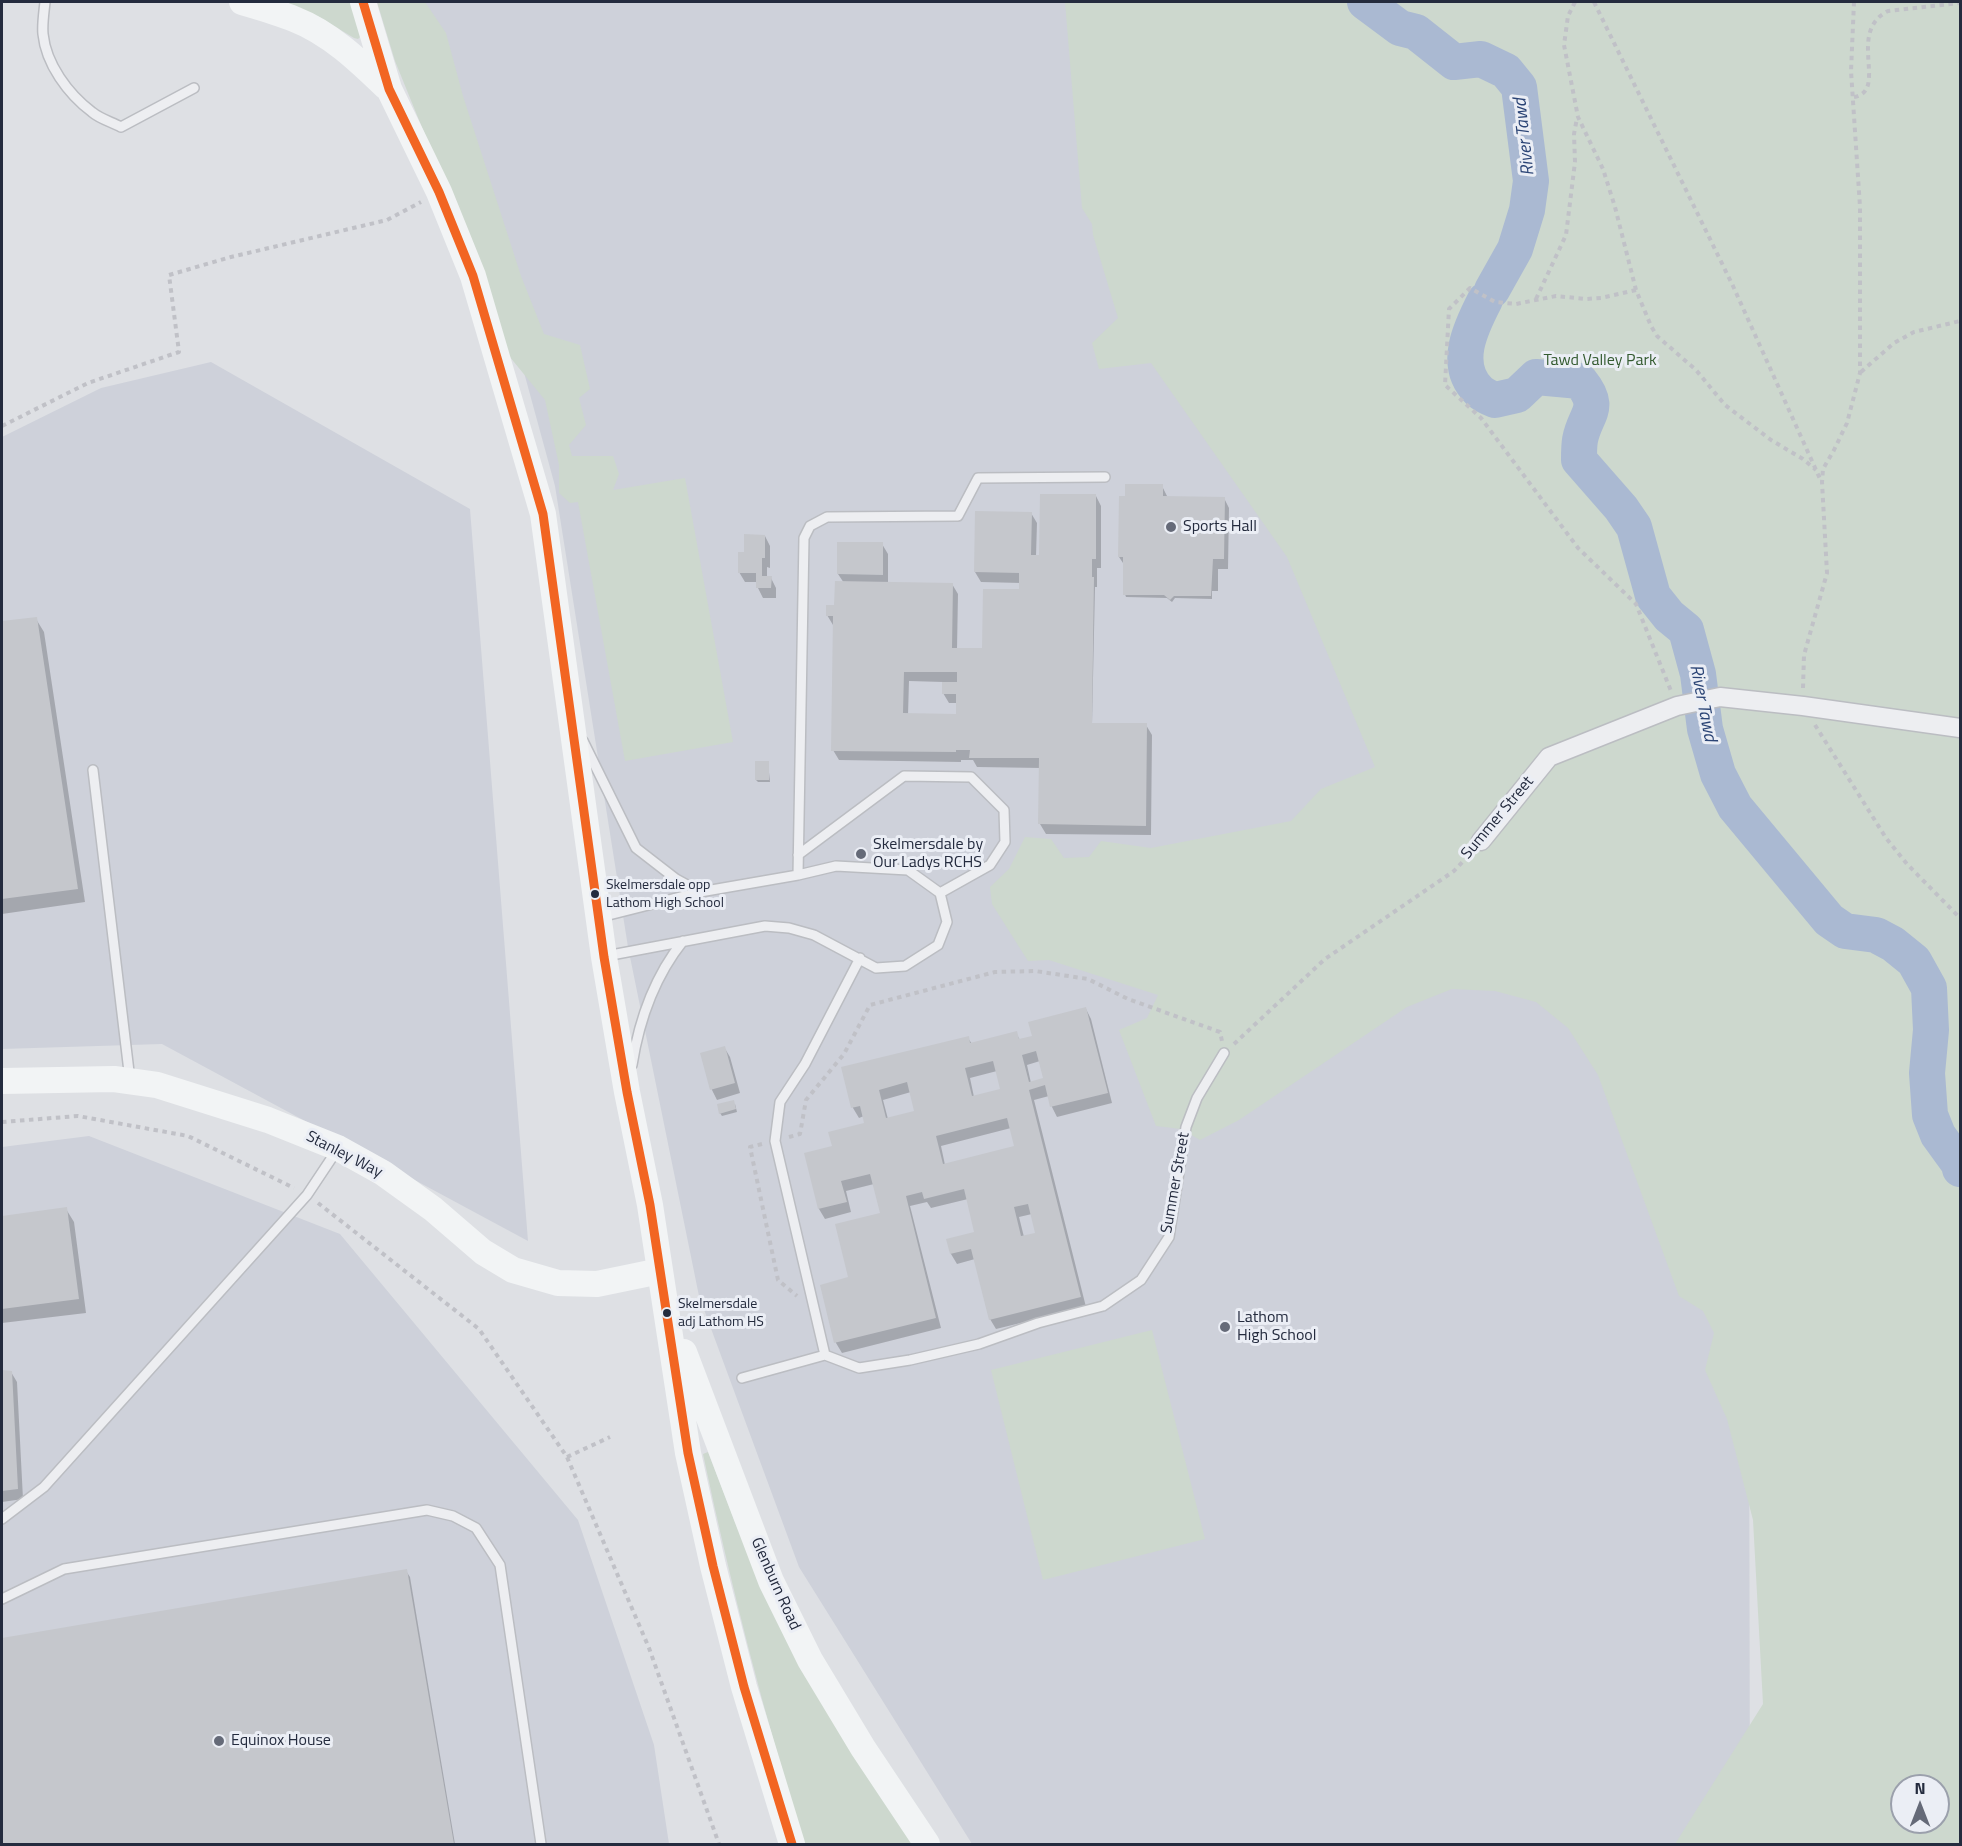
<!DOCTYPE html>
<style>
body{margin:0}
#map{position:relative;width:1962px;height:1846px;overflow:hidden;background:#dee0e4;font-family:"Titillium Web",sans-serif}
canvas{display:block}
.frame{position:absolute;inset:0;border:3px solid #242b3e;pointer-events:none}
.north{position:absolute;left:1890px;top:1774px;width:60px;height:60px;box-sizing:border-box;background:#ebeef5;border:2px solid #9ba0ac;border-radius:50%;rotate:0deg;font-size:16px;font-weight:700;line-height:24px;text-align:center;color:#242b3e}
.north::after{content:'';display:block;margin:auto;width:21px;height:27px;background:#656a78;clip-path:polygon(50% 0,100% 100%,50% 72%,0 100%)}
</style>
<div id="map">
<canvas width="1962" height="1846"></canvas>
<div class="frame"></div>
<div class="north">N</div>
</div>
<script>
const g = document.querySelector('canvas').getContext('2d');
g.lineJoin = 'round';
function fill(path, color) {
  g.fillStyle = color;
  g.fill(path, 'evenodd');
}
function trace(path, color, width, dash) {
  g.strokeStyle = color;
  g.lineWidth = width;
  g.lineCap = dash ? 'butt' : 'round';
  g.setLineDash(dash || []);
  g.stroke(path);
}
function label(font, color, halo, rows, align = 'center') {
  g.font = font + ' "Titillium Web",sans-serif';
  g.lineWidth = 6;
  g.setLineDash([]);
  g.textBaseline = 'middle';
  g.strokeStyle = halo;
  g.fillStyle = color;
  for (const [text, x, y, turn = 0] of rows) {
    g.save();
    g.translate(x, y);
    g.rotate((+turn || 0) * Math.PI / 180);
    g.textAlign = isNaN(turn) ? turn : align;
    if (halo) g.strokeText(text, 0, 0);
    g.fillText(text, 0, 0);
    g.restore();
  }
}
const built = new Path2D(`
 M410,2H1095L1749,1358L1750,1844H972L799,1567L699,1296L628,947L555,486L469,171Z
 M211,362L470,509L528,1241L162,1044L2,1049V437L101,388Z
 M89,1136L340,1234L578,1520L654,1745L669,1844H2V1147Z`);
const green = new Path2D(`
 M278,2H350L361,36L358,39L354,38L319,17Z
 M377,2H425L446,33L463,96L521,276L544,334L580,345L590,389L579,398L586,425L569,445L572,456H613L619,474L613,490L685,478L733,742L625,761L578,502L570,503L559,493V465L545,400L505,351L464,231L395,61Z
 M1065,2H1960V1844H1675L1763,1704L1753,1520L1727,1419L1705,1370L1714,1333L1703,1311L1679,1296L1598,1075L1568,1028L1536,1002L1495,991L1452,989L1407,1007L1239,1120L1200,1140L1181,1129L1156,1126L1119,1030L1147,1018L1158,995L1049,960L1028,961L992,904L990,887L1009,869L1025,837L1051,839L1064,858L1089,857L1101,841L1151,848L1291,821L1321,789L1375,767L1287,557L1151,363L1099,369L1092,343L1118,318L1093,235L1092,224L1082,208ZM1902,1786H1938V1822H1902Z
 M1152,1330L1205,1539L1043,1580L991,1370Z
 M708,1452L735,1522L779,1621L915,1844H805C764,1716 731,1586 703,1454Z`);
const shadow = new Path2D(`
 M1162,486L1168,498H1224L1229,508L1228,569H1218V591H1212V599L1175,598L1172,602L1167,598L1126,597L1125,594V566L1119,557L1126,497Z
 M1096,496L1101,506V568H1097V587H1095L1092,724L1146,725L1152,735L1151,835L1046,834L1040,824L1041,768L977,767L973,760H961V762L839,760L833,750V625L827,615L836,606L844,583L838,574L882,544L888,554V583L952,584L958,594L957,649L983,650L1020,591L1021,583L981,582L975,572L1031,513L1037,523L1036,556H1041ZM909,681L943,682V693L949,703H958V715H908Z
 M765,536L770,546V568L767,567V578H771L776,588V598H763L758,588V582H745L739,572L746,553Z
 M36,619L44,632L85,902L2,914V623Z
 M768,763L770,782H758L756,780Z
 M1086,1009L1091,1019L1112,1103L1057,1117L1052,1107L1049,1096L1034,1100L1086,1307L996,1329L990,1319L975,1259L957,1264L951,1254L948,1240L976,1233L968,1199L931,1208L927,1202L910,1206L941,1328L842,1353L836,1343L822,1286L850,1279L882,1214L874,1184L846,1191L851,1212L825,1219L819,1209L806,1154L834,1147L866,1124L864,1116L859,1118L853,1108L843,1069L968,1038L972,1044L1016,1033L1020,1040L1033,1037ZM1040,1061L1045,1079L1031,1083L1027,1065ZM997,1071L1002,1090L974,1097L970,1078ZM911,1092L916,1112L888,1119L883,1100ZM1011,1128L1015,1147L945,1165L941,1146ZM1032,1214L1037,1234L1024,1237L1019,1217Z
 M724,1047L730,1057L740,1093L717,1100L712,1090L702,1054Z
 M735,1104L737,1112L722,1116L720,1113Z
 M66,1209L74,1222L86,1313L2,1323V1217Z
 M2,1371L11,1372L17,1382L23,1499L2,1502Z
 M406,1571L410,1577L455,1844H2V1639Z`);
const river = new Path2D(`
 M1365,2L1400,28L1416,32L1454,62L1481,59L1506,71L1519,87L1531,181L1527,210L1515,249L1492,290
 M1485,300C1471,327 1452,365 1479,391C1483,395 1490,398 1495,400L1517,395L1536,377L1580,381C1603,409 1585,413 1580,440C1579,446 1579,453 1579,460L1621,508L1634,527L1653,596L1669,616L1686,630L1698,674L1705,729L1718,774L1735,807L1829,920L1845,931L1876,935L1893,944L1914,961L1929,988L1931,1030L1927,1073L1930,1115L1938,1135L1959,1164L1960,1169`);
const building = new Path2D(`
 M1125,484H1163V496L1225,497L1224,559H1213L1211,596H1174L1170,600L1164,595H1123V557H1118L1119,496H1125Z
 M1040,494H1096V559H1092V577H1094L1092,723H1147L1146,826L1038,824L1039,758H969L970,750H956V752L831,751L833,616H826V605H834L835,581L953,583L952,648H982L983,589H1019V573L974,572L975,511L1032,512L1031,555H1039ZM904,672H957V682H942V694H956V714L903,713Z
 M744,534L765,535V558H762V576H772L771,588H756V573H738V552H744Z
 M837,542H883V575L837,574Z
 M37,617L78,889L2,899V621Z
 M755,761H769V780H755Z
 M1086,1007L1108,1093L1050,1107L1045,1085L1029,1090L1081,1297L989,1320L971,1249L950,1254L946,1239L974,1232L964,1189L924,1199L922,1192L906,1196L936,1318L834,1343L820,1285L848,1277L835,1224L880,1213L870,1174L841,1181L847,1202L818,1209L804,1153L832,1146L828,1132L864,1123L860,1106L851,1108L841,1067L969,1036L970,1043L1017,1031L1019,1039L1032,1036L1028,1022ZM1036,1051L1043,1078L1029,1082L1022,1055ZM993,1061L1000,1089L972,1096L965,1068ZM907,1082L914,1111L886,1118L879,1090ZM1007,1118L1014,1146L943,1164L936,1136ZM1028,1204L1035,1233L1021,1236L1014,1207Z
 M725,1046L735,1083L710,1090L700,1053Z
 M734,1100L736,1109L719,1114L717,1104Z
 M67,1207L79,1299L2,1309V1216Z
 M2,1370L12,1371L18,1489L2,1491Z
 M407,1569L454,1844H2V1638Z`);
const path = new Path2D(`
 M1575,2L1568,16L1564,45L1578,117L1603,169L1615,207L1636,290L1651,326L1657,336L1696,370L1725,405L1771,440L1803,459L1816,470
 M1594,2L1733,286L1821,481
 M1854,97C1889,91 1846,32 1888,11L1960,3
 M1636,290L1601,298L1586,299L1556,296L1516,304L1495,302L1470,288L1449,309L1445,385L1481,418L1578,548L1636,604L1671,691
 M1536,299L1566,235L1575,162L1574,134L1577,118
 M1861,372L1894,343L1914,332L1960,321
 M2,426L88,383L179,352L169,275L231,257L387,220L421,202
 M1803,688L1804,655L1827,573L1822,482L1823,469L1834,450L1847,423L1860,373V207L1851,71L1854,2
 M1815,725L1886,838L1907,864L1960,918
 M1234,1044L1325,959L1454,871L1470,854
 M2,1122L78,1116L188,1136L294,1188
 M789,1137L800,1134L806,1100L844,1054L870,1005L995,972L1035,971L1088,979L1128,999L1220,1032L1222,1041
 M762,1144L750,1147L778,1280L797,1296
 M318,1203L479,1329L567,1457L649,1648L719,1844
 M567,1457L610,1437`);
const lane = new Path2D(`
 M45,2C44,12 42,24 43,34C46,64 68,94 92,112C100,119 112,122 121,127L194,88
 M583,741L636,848L676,879L700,892
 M93,770L130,1080
 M798,855L904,776L971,777L1004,810L1005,842L990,865L940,893
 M798,875L804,538L810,526L827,517L958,516L978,478L1105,477
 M601,917L700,892L798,875L836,866L908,870L940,893L947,922L938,945L905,966L876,968L814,935L789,928L765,926L606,956
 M860,958L805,1064L780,1102L775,1141L825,1355L859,1368L910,1360L979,1344L1038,1323L1103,1306L1141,1280L1169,1237L1186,1127L1197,1098L1224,1053
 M632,1065C639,1021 655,976 683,941
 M742,1378L825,1355
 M2,1519L44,1487L307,1195L337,1150
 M2,1599L64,1569L427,1510L453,1516L476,1528L500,1565L541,1844`);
const street = new Path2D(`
 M1481,841L1549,757L1677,706L1720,697L1803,706L1960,728`);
const secondary = new Path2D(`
 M242,2C259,7 277,12 294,19C330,33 359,61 386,87
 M363,2L389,89L439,192L473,276L543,514L604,957L627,1092L650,1205L688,1453L713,1566L744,1687L792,1844
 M2,1081L114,1079L157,1085L268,1120L338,1148L383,1173L433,1209L483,1252L513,1270L558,1283L597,1284L660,1271
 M684,1352L771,1581L810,1660L863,1748L927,1844`);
const bus1 = new Path2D(`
 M363,2L389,89L439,192L473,276L543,514L604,957L627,1092L650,1205L688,1453L713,1566L744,1687L792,1844`);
const markers = [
 [1171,527,6,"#656a78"],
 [861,854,6,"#656a78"],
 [595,894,5,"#242b3e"],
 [667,1313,5,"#242b3e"],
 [1225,1327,6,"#656a78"],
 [219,1741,6,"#656a78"]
];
const busNames = [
 ["Skelmersdale opp",606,886],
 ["Lathom High School",606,904],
 ["Skelmersdale",678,1305],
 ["adj Lathom HS",678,1323]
];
const parkNames = [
 ["Tawd Valley Park",1600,361]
];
const poiNames = [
 ["Sports Hall",1183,527],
 ["Skelmersdale by",873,845],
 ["Our Ladys RCHS",873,863],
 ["Lathom",1237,1318],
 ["High School",1237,1336],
 ["Equinox House",231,1741]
];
const streetNames = [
 ["Summer Street",1498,818,-50],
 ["Stanley Way",344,1155,27],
 ["Summer Street",1176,1183,-80],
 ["Glenburn Road",775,1584,66]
];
const waterNames = [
 ["River Tawd",1525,137,-96],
 ["River Tawd",1702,703,79]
];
fill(built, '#ced1da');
fill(green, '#cdd8ce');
fill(shadow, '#0003');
trace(river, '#aab9d2', 36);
fill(building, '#c5c7cc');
trace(lane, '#bbbdc2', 12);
trace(street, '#bbbdc2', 21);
trace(path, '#c0c1c7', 4, [4.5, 4.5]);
trace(lane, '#edeef1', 9);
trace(street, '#edeef1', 18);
trace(secondary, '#f2f4f5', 26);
trace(bus1, '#f26522', 9);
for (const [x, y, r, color] of markers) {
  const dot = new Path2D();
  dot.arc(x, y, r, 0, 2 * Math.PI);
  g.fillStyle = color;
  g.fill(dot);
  trace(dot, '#ebeef5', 2);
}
label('14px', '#242b3e', '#ebeef5', busNames, 'left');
label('16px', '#345b30', '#ebeef5', parkNames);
label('16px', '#242b3e', '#ebeef5', poiNames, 'left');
label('16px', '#242b3e', '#ebeef5', streetNames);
label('italic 18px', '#2b4475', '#ebeef5', waterNames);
</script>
